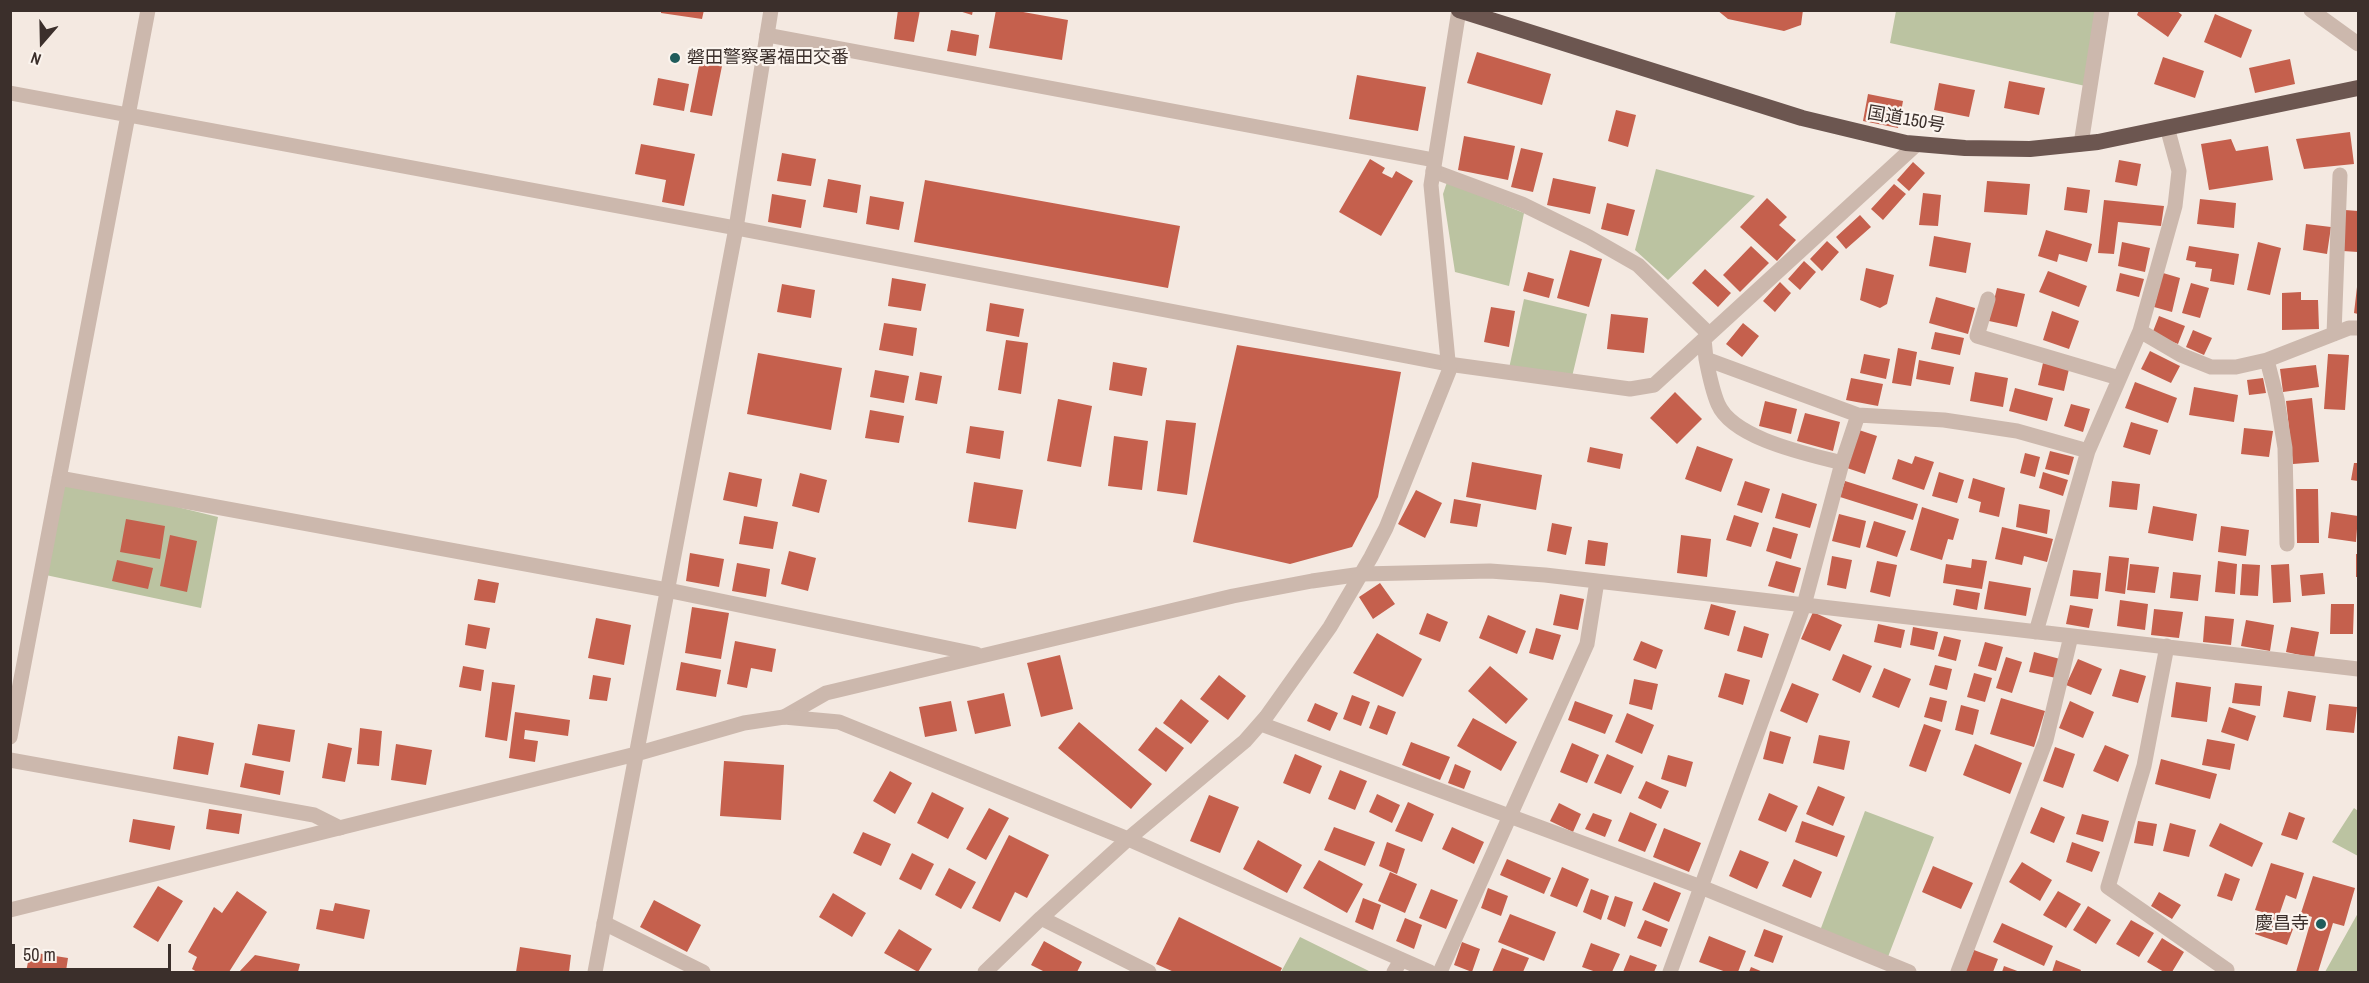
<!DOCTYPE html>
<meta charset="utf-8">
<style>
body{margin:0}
#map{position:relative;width:2369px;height:983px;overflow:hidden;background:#f4e9e1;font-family:"Archivo Narrow",sans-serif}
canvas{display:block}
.frame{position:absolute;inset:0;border:12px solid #3b2f2b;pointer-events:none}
.north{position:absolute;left:12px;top:12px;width:60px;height:60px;-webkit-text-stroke:4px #fbf4ee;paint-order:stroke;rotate:200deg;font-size:16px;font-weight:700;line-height:24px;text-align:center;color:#3b2f2b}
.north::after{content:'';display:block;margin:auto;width:21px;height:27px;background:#3b2f2b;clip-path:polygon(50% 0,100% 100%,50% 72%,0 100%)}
.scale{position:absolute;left:12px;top:944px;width:159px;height:27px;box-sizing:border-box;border:3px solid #3b2f2b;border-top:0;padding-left:8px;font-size:18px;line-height:21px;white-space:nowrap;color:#3b2f2b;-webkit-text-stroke:4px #fbf4ee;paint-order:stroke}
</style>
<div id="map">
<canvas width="2369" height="983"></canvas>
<div class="frame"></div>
<div class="north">N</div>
<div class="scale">50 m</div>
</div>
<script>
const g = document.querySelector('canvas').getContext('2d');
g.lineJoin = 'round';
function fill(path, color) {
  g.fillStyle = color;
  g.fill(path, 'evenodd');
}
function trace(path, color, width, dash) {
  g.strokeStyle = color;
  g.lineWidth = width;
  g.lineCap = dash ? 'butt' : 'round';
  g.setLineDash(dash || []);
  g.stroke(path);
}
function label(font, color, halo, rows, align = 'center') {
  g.font = font + ' "Archivo Narrow","Noto Sans JP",sans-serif';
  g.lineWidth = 4.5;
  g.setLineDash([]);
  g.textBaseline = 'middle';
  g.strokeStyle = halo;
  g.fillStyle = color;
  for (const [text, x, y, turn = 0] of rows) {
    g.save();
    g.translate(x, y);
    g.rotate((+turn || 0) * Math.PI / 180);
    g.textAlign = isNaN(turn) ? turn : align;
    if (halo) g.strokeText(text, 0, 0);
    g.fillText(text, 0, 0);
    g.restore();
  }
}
const green = new Path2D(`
 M1896,11H2102L2090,87L1890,43Z
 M1656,169L1755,196L1668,280L1635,250Z
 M1447,182L1524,213L1509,286L1455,272L1443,194Z
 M1524,299L1587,314L1571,381L1508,373Z
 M64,479L218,517L201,608L41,574Z
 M2354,808L2358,811V856L2332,842Z
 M1865,811L1934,837L1886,962L1818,936Z
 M2358,913V972H2325Z
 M1300,937L1371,972H1281Z`);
const building = new Path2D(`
 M661,10H704L702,19L661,13Z
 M898,10H920L914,42L894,39Z
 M956,10H973L972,15Z
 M996,10H1012L1068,20L1062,60L989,48Z
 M1717,10H1803L1801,25L1784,31L1728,19Z
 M2139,10H2176L2182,15L2168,37L2137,15Z
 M2215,14L2252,30L2241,58L2204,42Z
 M951,30L979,35L976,56L947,51Z
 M1477,52L1551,74L1542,105L1467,83Z
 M2163,57L2204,71L2195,98L2154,84Z
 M2290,59L2295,84L2255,93L2249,68Z
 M700,61L722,66L712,116L690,112Z
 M1357,75L1426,87L1418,131L1349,119Z
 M658,78L689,84L684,111L653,105Z
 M2009,81L2045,88L2039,115L2004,108Z
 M1939,83L1975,90L1969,117L1934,110Z
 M1868,94L1903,101L1898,128L1863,121Z
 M1616,110L1636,115L1628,147L1608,141Z
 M2350,132L2354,164L2304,169L2296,139Z
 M1464,136L1515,146L1508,180L1458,170Z
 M2231,139L2236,151L2268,146L2273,180L2209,190L2201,144Z
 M641,144L695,154L684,206L662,202L666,180L635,174Z
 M1521,148L1543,153L1533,192L1511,187Z
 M782,153L816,159L811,186L777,181Z
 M1370,159L1385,168L1382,173L1392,178L1396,171L1413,181L1381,236L1339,212Z
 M2119,160L2141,164L2137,186L2115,182Z
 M1913,162L1925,173L1909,191L1897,180Z
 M1553,178L1596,187L1590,214L1547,205Z
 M828,179L861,185L857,213L823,207Z
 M925,180L1180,226L1168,288L914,242Z
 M1987,181L2030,184L2027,215L1984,212Z
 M1894,184L1906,194L1883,220L1871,209Z
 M2067,187L2090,190L2087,213L2064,210Z
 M1923,193L1941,195L1938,226L1919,225Z
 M772,194L806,200L801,228L768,222Z
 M870,196L904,202L899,230L866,224Z
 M1767,198L1787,217L1779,225L1796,240L1777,261L1740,227Z
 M2200,199L2236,203L2234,228L2197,224Z
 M2104,200L2164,206L2161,226L2118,222L2114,254L2098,253Z
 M1607,203L1635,210L1628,236L1601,229Z
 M2345,210L2358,211V252L2343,251Z
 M1860,215L1871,227L1846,249L1836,237Z
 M2306,224L2331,227L2327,254L2303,250Z
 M2046,230L2092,244L2087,262L2059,254L2057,262L2038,256Z
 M1934,236L1971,243L1966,273L1929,266Z
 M1827,241L1839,252L1822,271L1810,259Z
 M2122,242L2150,248L2145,272L2118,266Z
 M2258,242L2281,248L2270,295L2247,290Z
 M1751,246L1769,263L1740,292L1723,275Z
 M2189,246L2239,254L2234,285L2210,281L2212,269L2195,267L2196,262L2186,260Z
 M1570,250L1602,259L1589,307L1557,298Z
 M1804,261L1816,272L1800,290L1788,279Z
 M1866,268L1894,275L1887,304L1880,308L1860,300Z
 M1705,269L1731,293L1718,307L1692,283Z
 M2048,271L2087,286L2079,307L2039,292Z
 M1528,272L1554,279L1549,298L1523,291Z
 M2120,273L2144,279L2139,297L2116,291Z
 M2163,273L2180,278L2172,312L2154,307Z
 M892,278L926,284L921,311L888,306Z
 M1780,282L1791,293L1775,312L1763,301Z
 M2191,283L2209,288L2200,318L2182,313Z
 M782,284L815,290L811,318L777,312Z
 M2357,287H2358V314L2354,313Z
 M1997,288L2025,294L2017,327L1989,321Z
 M2301,292V300H2318L2319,329L2282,330V293Z
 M1936,297L1975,308L1968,334L1929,323Z
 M990,303L1024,309L1019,337L986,331Z
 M1491,307L1515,311L1509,347L1484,342Z
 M2052,311L2079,321L2069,349L2043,340Z
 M1611,314L1648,318L1644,353L1607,349Z
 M2159,316L2185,326L2178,344L2152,334Z
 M884,323L917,328L913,356L879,350Z
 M1743,323L1759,336L1742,357L1726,344Z
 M2193,330L2212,338L2204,355L2186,347Z
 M1935,332L1964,338L1960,355L1931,349Z
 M1006,340L1028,343L1021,394L998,390Z
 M1237,345L1401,372L1378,497L1352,547L1290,564L1193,542Z
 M1898,348L1917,352L1911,386L1892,383Z
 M2150,351L2180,366L2171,383L2141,369Z
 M758,353L842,368L831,430L747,414Z
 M1864,354L1890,359L1886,379L1860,373Z
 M2328,354L2349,355L2345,410L2324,409Z
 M1919,360L1954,367L1950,385L1916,379Z
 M1113,362L1147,368L1142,396L1109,390Z
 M2043,363L2069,369L2064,391L2038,385Z
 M2316,365L2319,387L2283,392L2280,369Z
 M875,370L909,376L904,403L870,397Z
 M920,372L942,376L937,404L915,400Z
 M1975,372L2008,378L2003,407L1970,401Z
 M1851,378L1883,384L1878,406L1846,400Z
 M2263,378L2266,393L2249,395L2247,380Z
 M2135,382L2177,398L2168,423L2125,408Z
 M2194,387L2238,395L2234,422L2189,415Z
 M2015,388L2053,398L2047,421L2009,411Z
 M1675,392L1702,419L1677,444L1650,418Z
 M2312,398L2319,462L2293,464L2286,401Z
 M1058,399L1092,406L1081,467L1047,461Z
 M1765,401L1797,409L1791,434L1759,426Z
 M2071,404L2090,409L2083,432L2064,426Z
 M870,410L904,416L899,443L865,438Z
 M1805,413L1840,422L1833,451L1797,441Z
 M1166,420L1196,423L1187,495L1157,491Z
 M2131,422L2158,430L2150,455L2123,447Z
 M970,426L1004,431L1000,459L966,453Z
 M2244,428L2273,431L2269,457L2241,454Z
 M1859,430L1877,436L1865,474L1847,468Z
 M1114,436L1148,441L1142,490L1108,486Z
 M1697,446L1733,459L1721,492L1685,479Z
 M1590,447L1623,454L1620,469L1587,462Z
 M2050,451L2074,457L2069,475L2045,469Z
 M2025,453L2040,457L2035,477L2020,473Z
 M1915,456L1934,462L1924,490L1892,479L1898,459L1912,464Z
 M1472,462L1542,475L1536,510L1466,497Z
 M2354,463H2358V481L2351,480Z
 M729,472L762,479L757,507L723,500Z
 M1939,472L1964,480L1957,503L1932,496Z
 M2043,472L2068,480L2063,496L2039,488Z
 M800,473L827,480L819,513L792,506Z
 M1973,478L2005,488L1999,517L1979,512L1981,502L1968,498Z
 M1745,481L1770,489L1762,513L1737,505Z
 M1845,481L1918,504L1913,520L1840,497Z
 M2112,481L2140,484L2137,510L2109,507Z
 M974,482L1023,490L1016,529L968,522Z
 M2296,489H2318L2319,543H2297Z
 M1416,490L1442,503L1425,538L1398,524Z
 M1782,493L1817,504L1810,528L1775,518Z
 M1454,499L1481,504L1477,527L1450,523Z
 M2019,504L2050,510L2047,534L2016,527Z
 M2153,506L2197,514L2193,541L2148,533Z
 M1922,507L1959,519L1953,540L1948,539L1942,560L1910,550Z
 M2331,512L2358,516L2356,542L2328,538Z
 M1839,514L1866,521L1860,548L1832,541Z
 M1734,515L1759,523L1751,547L1726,540Z
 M744,516L778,522L773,549L739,544Z
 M126,519L165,526L160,559L120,552Z
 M1874,521L1906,531L1897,557L1866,547Z
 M1552,523L1572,527L1566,555L1547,551Z
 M2221,526L2249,530L2246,556L2218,552Z
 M1773,527L1798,534L1791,559L1766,551Z
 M2002,527L2053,539L2047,562L2024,556L2022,565L1995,559Z
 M170,535L197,541L187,592L160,586Z
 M1681,535L1711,539L1707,577L1677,573Z
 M1588,540L1608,543L1605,566L1585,564Z
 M789,551L816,558L808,591L781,584Z
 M690,553L724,559L719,587L686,581Z
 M2356,554H2358V577H2356Z
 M1832,556L1852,560L1846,589L1827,585Z
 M2109,556L2129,558L2125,594L2105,591Z
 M1972,559L1987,561L1982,589L1943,583L1946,564L1971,568Z
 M117,560L153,568L148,589L112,581Z
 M1776,561L1801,568L1794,593L1768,586Z
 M1877,561L1897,565L1890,597L1870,592Z
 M2218,561L2237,564L2235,594L2215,592Z
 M737,563L770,569L766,597L732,591Z
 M2130,564L2159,567L2155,593L2127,590Z
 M2242,564L2260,565L2258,596L2240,595Z
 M2289,564L2291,602L2273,603L2271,565Z
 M2073,570L2101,573L2098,599L2070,596Z
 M2173,572L2201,575L2198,601L2170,598Z
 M2323,573L2325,594L2302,596L2300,575Z
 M478,579L499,583L495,603L474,600Z
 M1989,581L2031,588L2026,616L1984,609Z
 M1380,583L1395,604L1373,619L1359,597Z
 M1956,589L1980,593L1977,610L1953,605Z
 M1560,594L1584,599L1578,630L1553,625Z
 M2120,600L2148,604L2145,630L2117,626Z
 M1711,604L1736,611L1729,636L1704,629Z
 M2331,604H2354L2353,634H2330Z
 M2070,605L2093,609L2089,628L2066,624Z
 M692,607L729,613L721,659L685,653Z
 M2154,609L2183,612L2179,638L2151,635Z
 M1813,612L1842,625L1830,651L1801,639Z
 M1427,613L1448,622L1440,642L1419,634Z
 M1488,615L1526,631L1517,654L1479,638Z
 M2205,616L2234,619L2231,645L2203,642Z
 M596,618L631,625L624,665L588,658Z
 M2246,620L2274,625L2270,651L2241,646Z
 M468,624L490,628L486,649L465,645Z
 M1878,624L1905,630L1901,648L1874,642Z
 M1744,626L1769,634L1762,658L1737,651Z
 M1913,627L1938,632L1934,650L1910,645Z
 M2291,627L2319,632L2314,658L2286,652Z
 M1536,628L1561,635L1553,660L1529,653Z
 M1377,633L1422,659L1403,697L1353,673Z
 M1944,636L1961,640L1956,661L1938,656Z
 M735,641L776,649L772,672L751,668L747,688L727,684Z
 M1641,641L1663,650L1656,669L1633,660Z
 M1985,642L2003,647L1996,671L1978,666Z
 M2034,652L2060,659L2056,678L2029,672Z
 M1843,654L1872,666L1860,693L1832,680Z
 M1060,655L1073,709L1041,717L1027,663Z
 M2006,657L2022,662L2012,693L1996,688Z
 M2078,659L2102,669L2091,695L2066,685Z
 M681,662L721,670L716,697L676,690Z
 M1935,665L1952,669L1947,690L1929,685Z
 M463,666L484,670L481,691L459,687Z
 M1490,666L1528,699L1506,724L1468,691Z
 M1884,668L1911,679L1899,708L1872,697Z
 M2120,669L2146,676L2138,703L2112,696Z
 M1725,673L1750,680L1743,705L1718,697Z
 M1974,673L1992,678L1985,702L1967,697Z
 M593,675L611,678L607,701L589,699Z
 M1219,675L1246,696L1228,720L1200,699Z
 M1634,679L1658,684L1652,710L1629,704Z
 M492,682L515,685L507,741L485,737Z
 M2176,682L2211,687L2207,722L2171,717Z
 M1792,683L1819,694L1807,723L1780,711Z
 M2235,683L2262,686L2260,706L2232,703Z
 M2288,691L2316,696L2311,722L2283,717Z
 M1004,693L1011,726L975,734L967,701Z
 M1352,695L1370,702L1361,726L1343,719Z
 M1930,697L1947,701L1942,722L1924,717Z
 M2001,698L2045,711L2034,747L1990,734Z
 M1181,699L1209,721L1191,744L1163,723Z
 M951,701L957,731L925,737L919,707Z
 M1575,701L1613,715L1605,734L1568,720Z
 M2070,701L2094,712L2083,738L2059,728Z
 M1315,703L1338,713L1330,731L1307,721Z
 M2329,704L2357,707L2354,733L2326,730Z
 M1378,705L1396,712L1387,735L1369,728Z
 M1961,705L1979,710L1973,735L1955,730Z
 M2229,707L2256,716L2248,741L2221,732Z
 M515,712L570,720L568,736L525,730L524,739L538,741L535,762L509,758Z
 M1627,713L1654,725L1642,754L1615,742Z
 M1473,718L1517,742L1501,771L1457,746Z
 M1079,722L1152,784L1131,809L1058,748Z
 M258,724L295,730L290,762L252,755Z
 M1924,724L1941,730L1926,772L1909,766Z
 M1156,727L1184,748L1166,772L1138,750Z
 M360,728L382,731L379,766L357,764Z
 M1770,731L1791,737L1783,764L1763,759Z
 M1819,735L1850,741L1844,770L1813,763Z
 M178,736L214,743L208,775L173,769Z
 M2207,739L2235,744L2230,770L2202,765Z
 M1411,742L1450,757L1440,780L1402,765Z
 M328,743L352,748L345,782L322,778Z
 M1572,743L1599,755L1587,783L1560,772Z
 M396,744L432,750L426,785L391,780Z
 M1975,744L2022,763L2010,794L1963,775Z
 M2105,745L2129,755L2118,782L2093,771Z
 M2055,747L2075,754L2063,788L2043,781Z
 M1295,754L1322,766L1310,794L1283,783Z
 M1607,754L1634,766L1621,794L1594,783Z
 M1668,755L1693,762L1686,787L1661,779Z
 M2161,759L2217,774L2210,799L2155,784Z
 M724,761L784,765L781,820L720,816Z
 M245,763L284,771L280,795L240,787Z
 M1455,764L1471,771L1464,789L1448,783Z
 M1340,770L1367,781L1355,810L1328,799Z
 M890,771L912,783L895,814L873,801Z
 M1646,781L1669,791L1661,809L1638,798Z
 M1818,786L1845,797L1833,826L1806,814Z
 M932,792L964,808L948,839L917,823Z
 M1769,793L1798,806L1786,832L1758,820Z
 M1377,794L1400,805L1392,823L1369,812Z
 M1209,795L1239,807L1220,853L1190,841Z
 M1408,802L1434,814L1422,842L1395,831Z
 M1559,803L1581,814L1573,832L1550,821Z
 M2041,807L2065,817L2054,843L2030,833Z
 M989,808L1009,818L986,860L966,849Z
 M209,809L242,814L239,834L206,829Z
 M1630,812L1657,824L1645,852L1618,841Z
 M2289,812L2305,818L2297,840L2281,835Z
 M1593,813L1612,820L1605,837L1585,829Z
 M2082,814L2109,821L2103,842L2076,834Z
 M133,819L175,826L170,850L129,842Z
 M1802,821L1845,836L1837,857L1795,842Z
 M2138,821L2157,824L2153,846L2134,843Z
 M2170,823L2196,830L2189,857L2163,851Z
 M2220,823L2263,843L2252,867L2209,846Z
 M1334,827L1375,842L1365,866L1324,850Z
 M1452,827L1484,842L1474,864L1442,849Z
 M1664,828L1701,843L1689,872L1653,857Z
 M863,832L891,844L881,866L853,853Z
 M1009,835L1049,855L1027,898L1015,892L1000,922L972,908Z
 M1258,840L1302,865L1287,893L1243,869Z
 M1387,842L1405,849L1397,874L1379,866Z
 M2072,842L2100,852L2092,872L2066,862Z
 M1740,850L1769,862L1757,889L1729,876Z
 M912,853L934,864L921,890L899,879Z
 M1507,859L1551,878L1544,894L1500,875Z
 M1794,859L1822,872L1811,898L1782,886Z
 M1319,860L1363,884L1347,913L1303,888Z
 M2022,862L2052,880L2040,901L2009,882Z
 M2271,863L2304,873L2296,899L2286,895L2276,924L2293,929L2287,945L2255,934L2262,912L2255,910Z
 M1933,866L1973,883L1961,909L1922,892Z
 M1562,867L1589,879L1577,907L1550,896Z
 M949,868L976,882L961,909L935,895Z
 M1390,872L1417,884L1405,913L1378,901Z
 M2225,873L2240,879L2232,901L2217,896Z
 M2313,876L2355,888L2344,926L2333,923L2318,972H2296L2312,917L2301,913Z
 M1654,882L1681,893L1669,922L1642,910Z
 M158,886L183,901L158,942L133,927Z
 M1488,888L1508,896L1501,916L1481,908Z
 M1431,889L1458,900L1446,929L1419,918Z
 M1591,889L1609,896L1601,920L1583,912Z
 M237,891L267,912L229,972H197L192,969L197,957L188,952L214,907L222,913Z
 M2058,891L2081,904L2066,928L2043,915Z
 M2159,892L2181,905L2172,919L2151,906Z
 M833,893L866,913L852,937L819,917Z
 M1615,896L1633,902L1625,927L1607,919Z
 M1363,898L1381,905L1373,930L1355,922Z
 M654,900L701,925L687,952L640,927Z
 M335,903L370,910L364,939L316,929L320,909L333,911Z
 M2088,906L2111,920L2096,944L2073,930Z
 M1510,914L1556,932L1544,961L1498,942Z
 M1179,917L1282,968L1280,972H1174L1156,964Z
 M1405,918L1422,925L1414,949L1396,941Z
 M1645,920L1668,929L1661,947L1637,938Z
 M2131,920L2154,933L2139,957L2116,944Z
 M2002,923L2053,946L2044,966L1993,942Z
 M899,929L932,949L918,972L884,953Z
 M1764,929L1783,936L1773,963L1754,956Z
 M1709,936L1746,951L1738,972H1726L1699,962Z
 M2162,938L2184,952L2172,972H2164L2147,962Z
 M1044,941L1082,962L1077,972H1045L1031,965Z
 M1462,942L1480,949L1472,972L1454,965Z
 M1591,943L1620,954L1612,972H1596L1582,967Z
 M520,947L571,955L569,972H516Z
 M1502,948L1529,958L1523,972H1492Z
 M1974,950L1998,959L1993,972H1965Z
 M30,952L68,958L66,971L70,972H26Z
 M255,955L300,964L298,972H239Z
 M1630,955L1657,965L1654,972H1623Z
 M2056,960L2081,970L2080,972H2052Z
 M2004,966L2020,972H2002Z
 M1751,967L1763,972H1749Z`);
const minor = new Path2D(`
 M2311,10L2358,44
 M767,35L1434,160
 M10,93L736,228L1448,364L1630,389L1654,385L1917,144
 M2081,144L2102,10
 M1433,171L1522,204L1589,237L1638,265L1709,334
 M1988,299L1977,336L2119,378
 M2140,331L2181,355L2211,367H2236L2267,360L2349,328H2358
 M2334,334L2340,175
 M1704,339L1706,359L1858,415L1944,420L2017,431L2088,451
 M1706,359C1709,374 1712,390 1718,404C1733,439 1808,454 1842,463
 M2267,360L2277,399L2285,448L2287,544
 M59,478L667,590L976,654
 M2036,632L2088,451L2140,331L2175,206L2179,171L2167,127
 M2167,646L2144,766L2108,887L2227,970L2226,972
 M784,717L826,693L1233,596L1312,581L1362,574L1490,571L1545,575L2358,669
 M1261,724L1701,887L1909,972
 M10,737L148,10
 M10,760L314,815L340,828
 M1041,918L1149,972
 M604,923L703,972
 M985,972L1041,918L1128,839
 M1394,972L1401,960
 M1440,972L1587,644L1597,581
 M1670,972L1804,605L1842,463L1858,415
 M1958,972L2046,740L2071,636`);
const tertiary = new Path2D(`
 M1128,839L1245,741L1266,717L1330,627L1371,557L1386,528L1449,371L1431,185L1459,10
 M10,910L636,754L744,723L784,717L839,722L1128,839L1430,972
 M595,972L736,228L771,10`);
const trunk = new Path2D(`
 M1459,10L1802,118L1906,143L1965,148L2030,149L2098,142L2358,88`);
const markers = [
 [675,58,6,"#205c5b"],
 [2321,924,6,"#205c5b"]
];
const poiNames = [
 ["磐田警察署福田交番",687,58],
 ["慶昌寺",2309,924,"right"]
];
const streetNames = [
 ["国道150号",1906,120,10]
];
fill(green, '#bbc3a1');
fill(building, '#c5604d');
trace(minor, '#ccb8ad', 15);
trace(tertiary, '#ccb8ad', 15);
trace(trunk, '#6c5650', 16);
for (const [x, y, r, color] of markers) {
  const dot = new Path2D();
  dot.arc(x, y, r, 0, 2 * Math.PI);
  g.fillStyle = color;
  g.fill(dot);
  trace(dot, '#fbf4ee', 2);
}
label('18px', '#3b2f2b', '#fbf4ee', poiNames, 'left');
label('18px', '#3b2f2b', '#fbf4ee', streetNames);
</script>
